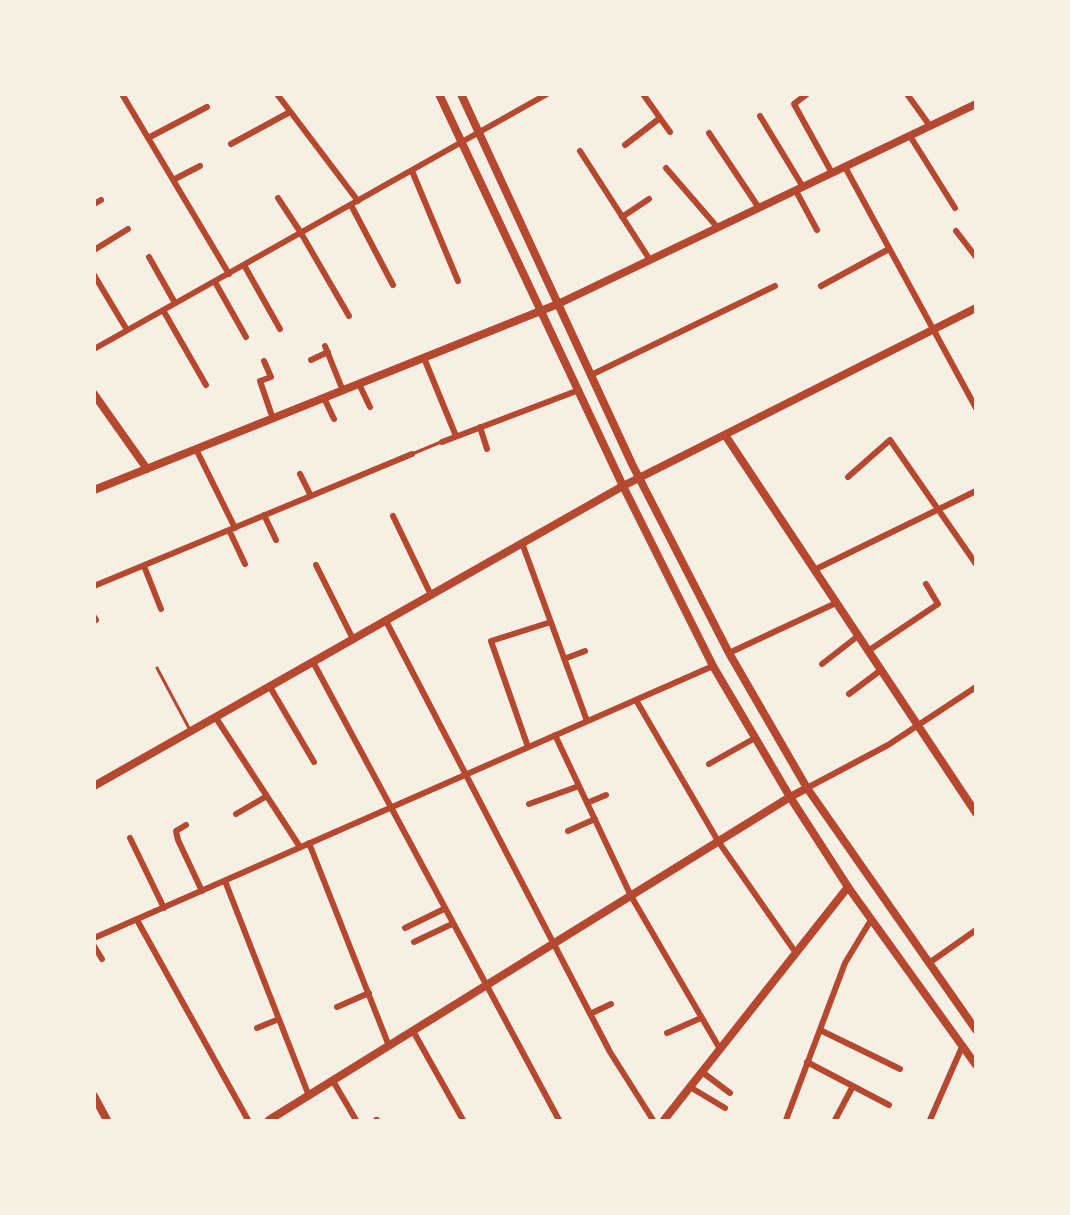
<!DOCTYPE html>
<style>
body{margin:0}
#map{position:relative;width:1070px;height:1215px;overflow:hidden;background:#f6efe4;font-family:"Work Sans",sans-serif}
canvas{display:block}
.frame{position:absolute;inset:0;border:96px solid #f6efe4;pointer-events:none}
</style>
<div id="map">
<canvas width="1070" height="1215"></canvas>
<div class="frame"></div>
</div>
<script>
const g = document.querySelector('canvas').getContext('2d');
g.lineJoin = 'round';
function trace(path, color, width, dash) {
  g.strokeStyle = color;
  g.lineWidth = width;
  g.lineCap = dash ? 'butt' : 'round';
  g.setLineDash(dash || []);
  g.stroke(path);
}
const service = new Path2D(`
 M412,454L441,442
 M157,668L190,730`);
const minor = new Path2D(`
 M122,94L229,274
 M277,94L358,201
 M643,94L670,132
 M807,94L794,104L832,173
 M907,94L930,126
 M760,116L803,187
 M709,133L759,208
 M910,136L955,208
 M148,138L207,107
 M231,144L290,112
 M625,145L660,118
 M580,151L650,260
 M845,167L976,408
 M666,168L718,228
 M412,171L458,281
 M173,180L200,166
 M796,191L817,230
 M278,198L301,233L349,316
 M94,204L101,200
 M351,205L393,285
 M622,217L649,199
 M956,231L976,257
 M94,250L128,229
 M149,257L175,303
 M244,265L280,329
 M94,275L127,330
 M215,282L246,337
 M821,286L889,249
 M163,310L206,385
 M325,346L343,391
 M94,349L547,94
 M424,358L456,436
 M311,360L328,352
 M264,361L271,377L260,381L273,419
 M591,375L775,286
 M359,384L370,407
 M324,398L334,419
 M480,427L487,449
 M442,442L579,390
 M196,449L235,528
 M300,474L311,496
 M848,477L890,440L976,564
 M264,515L276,540
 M393,516L431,595
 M229,530L245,564
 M522,543L587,721
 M316,565L353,639
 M144,566L161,609
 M814,570L976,491
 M94,586L412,454
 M94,617L96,620
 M386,621L610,1052L653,1120
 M868,651L938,604L926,584
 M729,653L836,603
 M564,659L585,651
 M313,662L559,1120
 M822,664L858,636
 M270,687L314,762
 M849,694L881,670
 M636,700L718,841L796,953
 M216,718L300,847
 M555,735L631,896L720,1049
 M528,747L491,641L551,622
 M709,764L755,738
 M807,788L888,745L976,687
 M587,803L606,795
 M529,804L579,786
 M236,814L267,796
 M186,825L176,831L178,840L202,891
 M568,831L595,819
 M130,838L164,908
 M309,843L389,1046
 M225,881L309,1096
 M137,920L248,1120
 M405,928L444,909
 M94,938L713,666
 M414,942L452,924
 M94,946L102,959
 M929,963L976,930
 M337,1007L369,993
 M590,1014L611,1004
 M257,1028L279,1019
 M820,1030L900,1069
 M413,1031L463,1120
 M667,1033L701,1018
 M807,1062L889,1105
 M702,1072L730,1093
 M333,1081L356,1120
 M690,1087L725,1108
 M376,1120H377
 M786,1120L845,963L871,920
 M835,1120L853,1086
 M930,1120L962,1047`);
const tertiary = new Path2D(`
 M94,394L147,469
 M725,435L976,813
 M94,490L558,304L976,104
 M94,786L623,486L976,308
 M94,1096L107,1120
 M269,1120L790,797
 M664,1120L848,887`);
const secondary = new Path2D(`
 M439,94L623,486L713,666L790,797L848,887L976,1065
 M461,94L632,464L729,653L807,788L976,1030
 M790,797L807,788`);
trace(service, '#b5482f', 3);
trace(minor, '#b5482f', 6);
trace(tertiary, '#b5482f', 8);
trace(secondary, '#b5482f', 8);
</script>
